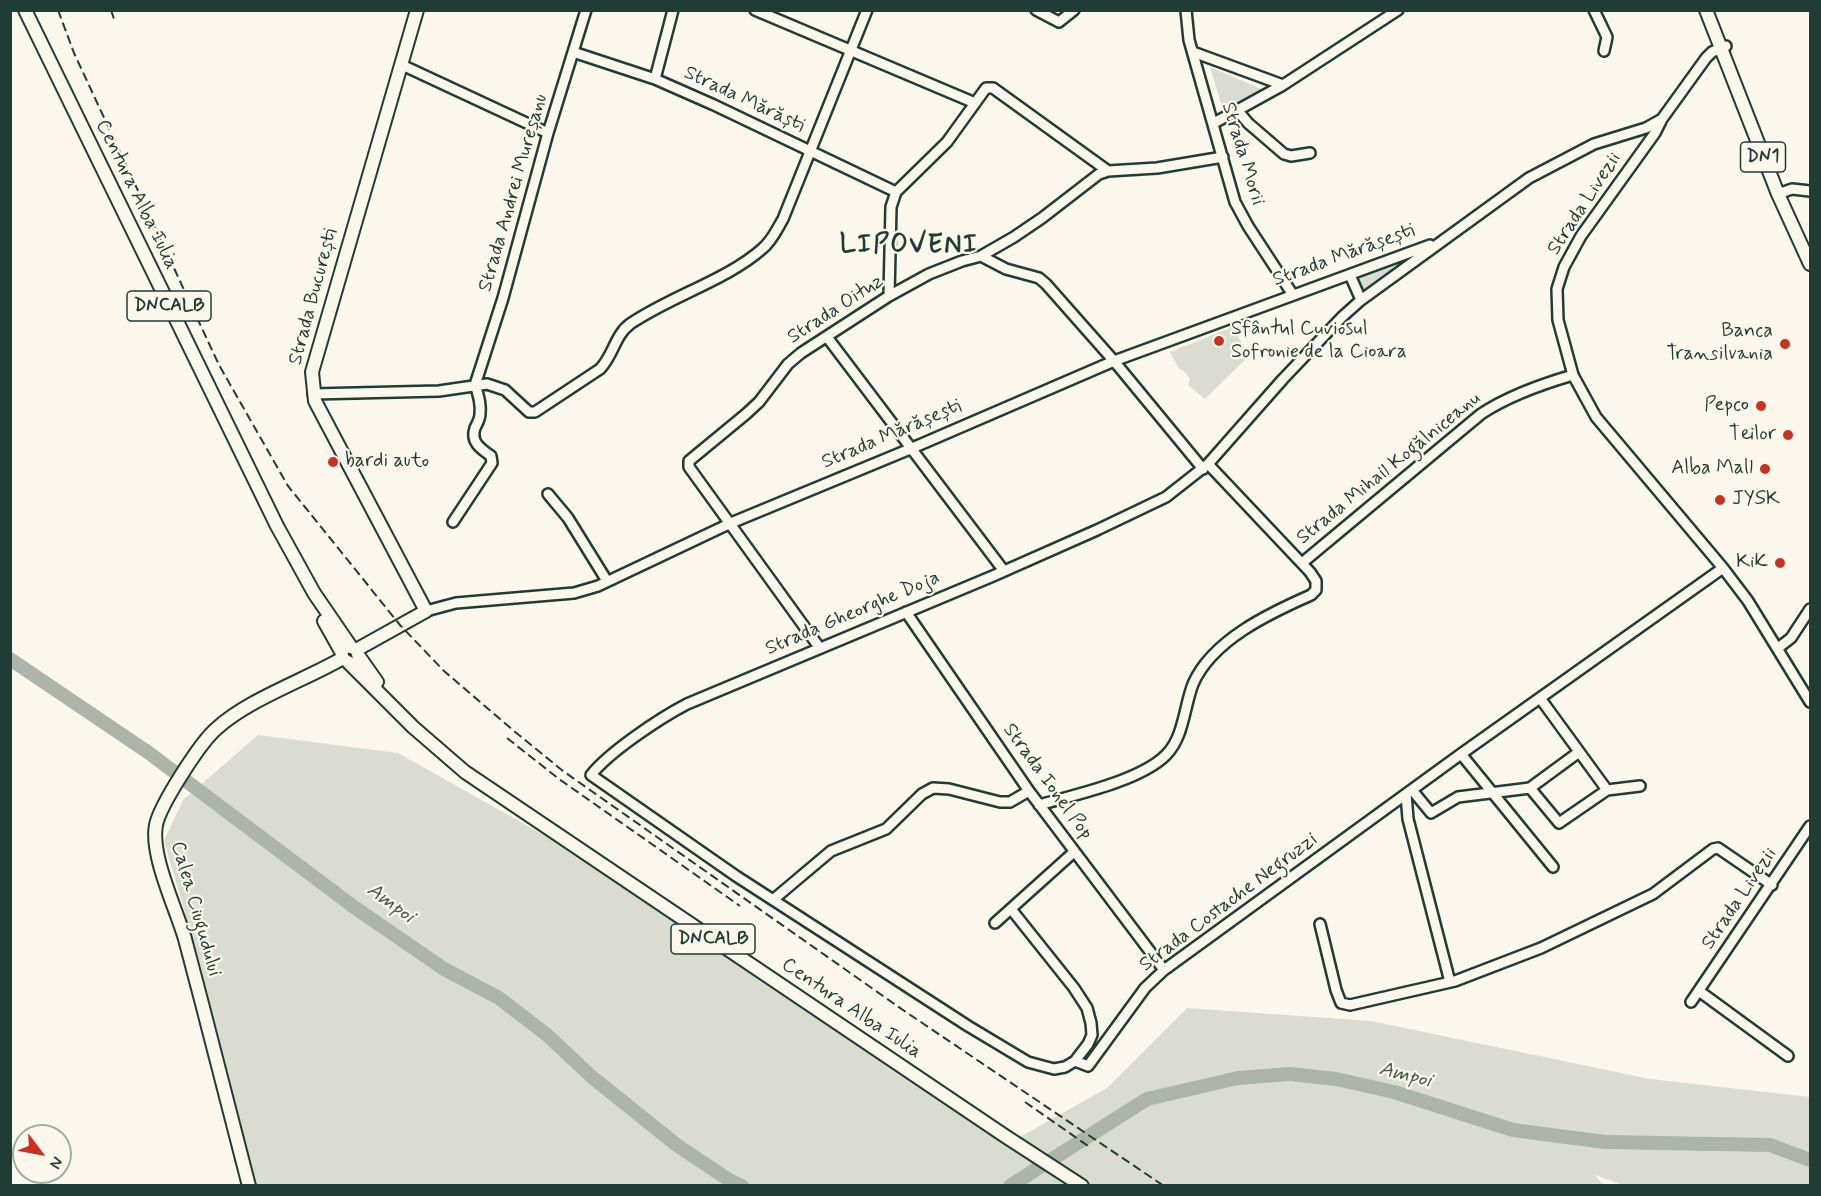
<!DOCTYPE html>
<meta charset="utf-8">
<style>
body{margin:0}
#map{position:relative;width:1821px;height:1196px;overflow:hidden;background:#fbf7ec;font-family:Mynerve,sans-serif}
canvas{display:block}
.frame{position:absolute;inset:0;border:12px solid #1f3d34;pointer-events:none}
.north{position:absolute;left:12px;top:1124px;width:60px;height:60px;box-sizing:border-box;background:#fbf7ec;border:2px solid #a3ada2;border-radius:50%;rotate:122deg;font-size:16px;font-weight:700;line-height:24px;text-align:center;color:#1f3d34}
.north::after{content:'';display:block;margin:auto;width:21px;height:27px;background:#c8321e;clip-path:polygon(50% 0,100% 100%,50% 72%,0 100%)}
</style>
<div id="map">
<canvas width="1821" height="1196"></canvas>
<div class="frame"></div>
<div class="north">N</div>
</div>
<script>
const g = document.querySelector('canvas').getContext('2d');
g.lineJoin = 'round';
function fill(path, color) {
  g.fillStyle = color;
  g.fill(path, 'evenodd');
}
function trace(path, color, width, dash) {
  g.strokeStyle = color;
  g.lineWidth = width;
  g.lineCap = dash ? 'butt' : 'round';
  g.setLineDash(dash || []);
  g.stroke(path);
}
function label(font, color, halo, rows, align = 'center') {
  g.font = font + ' Mynerve,sans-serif';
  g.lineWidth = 4.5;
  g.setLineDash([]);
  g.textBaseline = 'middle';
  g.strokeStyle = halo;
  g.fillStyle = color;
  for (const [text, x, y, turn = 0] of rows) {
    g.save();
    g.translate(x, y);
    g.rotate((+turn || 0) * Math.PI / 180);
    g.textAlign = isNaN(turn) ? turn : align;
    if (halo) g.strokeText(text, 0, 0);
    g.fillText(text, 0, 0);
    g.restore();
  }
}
const green = new Path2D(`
 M1210,67L1264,90L1223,110Z
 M1399,260L1401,263L1361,291L1355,278Z
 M1233,327L1249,356L1205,399L1188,385L1190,379L1184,371L1179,369L1170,352Z
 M258,735L398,753L558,843L838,1028L1004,1143L1022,1136L1107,1088L1187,1008L1371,1021L1650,1079L1810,1097V1185H1623L1595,1175L1603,1185H256L201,967L164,841L183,800Z`);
const river = new Path2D(`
 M10,659L149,753L354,907L444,969L499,998L547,1035L592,1077L678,1146L729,1180L742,1186
 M1010,1186L1147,1099L1238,1078L1290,1074L1336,1079L1394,1092L1513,1130L1605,1142L1770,1145L1810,1160`);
const minor = new Path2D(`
 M755,10L975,103
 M1036,10L1059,22L1074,10
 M1186,10L1189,40L1235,202L1248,226L1293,295
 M1594,10L1607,37L1604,51
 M573,52L655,79L714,105L896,192
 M1193,52L1283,85
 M402,65L548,133
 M655,79L673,10
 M1238,111L1248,123L1284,154L1291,156L1310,153
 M1661,121L1655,133L1581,236L1564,267L1557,289L1558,320L1573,375L1596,417L1723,568L1748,601L1810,702
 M1214,123L1283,85L1398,10
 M1778,194L1792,189L1810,191
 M981,256L1006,269L1039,278L1046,284L1114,361L1203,469
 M1350,275L1361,300
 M889,296L891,207L896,192L947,142L986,88H993L1108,171
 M827,337L1004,571
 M313,394L439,391L487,384L505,390L529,412H535L600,369C613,356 615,335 630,324C671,296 727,280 762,249C772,241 777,229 783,219L867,10
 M548,494L568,518L607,581
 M453,522L492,463L491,456C481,449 470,442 475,428C477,424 480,419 480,414C481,405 478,393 475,385L503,298L548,133L586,10
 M1302,563L1481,414C1508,396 1542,384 1573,375
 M426,611L456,603L574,593L598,586L731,523L910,449L1114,361L1430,245
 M906,612L1029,791L1164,970
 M819,647L689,467V461L746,414L759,402L788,364L801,353L889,296L929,274L962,261L981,256L1014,237L1042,218L1099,174L1108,171L1157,168L1223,157
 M1778,648L1791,638L1810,609
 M1540,698L1607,790
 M1461,754L1553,867
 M1530,788L1579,752
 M1412,790L1431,813L1458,797L1530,788L1559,823L1607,790L1640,786
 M1406,794L1408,819L1450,982
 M1039,805C1074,795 1140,781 1166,755C1184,737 1184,707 1193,684C1212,640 1270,613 1311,595L1316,590V581L1310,572L1208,464
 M774,899L831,851L886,829L922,794L933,788L949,789L1000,802H1010L1029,791
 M1011,909L1074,988L1087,1008L1091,1023L1092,1035L1088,1044L1075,1061L1065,1067L1054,1069L1028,1062L968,1026L736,876L591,775C609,752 660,718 687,704L993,576L1097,530L1166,497L1208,464L1283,379L1342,317L1361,300L1529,178L1594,144L1646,128L1662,119L1706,58L1712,52L1726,46
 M995,923L1074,852
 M1320,924L1336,990L1341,1003L1350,1005L1455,981L1541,948L1653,894L1713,849L1718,848L1772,885
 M1699,991L1788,1056
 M1691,1002L1810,826
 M1075,1061L1088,1066L1145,988L1164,970L1461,754L1723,568`);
const major = new Path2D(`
 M25,10L277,526L314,593L351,647
 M1706,10L1778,194L1810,264
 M324,621L342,653
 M356,650L426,611L315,401L312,372L417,10
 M358,655L377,682
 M348,662L413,727L465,772L1005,1136L1082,1186
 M249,1186C227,1103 207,1021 185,939C176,908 150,855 156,825C160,805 200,743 216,729C249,699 303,681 343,658`);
const rail = new Path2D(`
 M58,10L74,53L219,365L288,486L400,625L444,671L514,731L563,771L903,1010L1164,1186
 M111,10L114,19
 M507,738L559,779L740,906
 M1025,1102L1091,1148`);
const markers = [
 [1219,341,6,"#c8321e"],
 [1785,344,6,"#c8321e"],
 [1761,406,6,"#c8321e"],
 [1788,435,6,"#c8321e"],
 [333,462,6,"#c8321e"],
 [1765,469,6,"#c8321e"],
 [1720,500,6,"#c8321e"],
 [1780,563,6,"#c8321e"]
];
const shields = [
 [1763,157,45],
 [169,306,84],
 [713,939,84]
];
const shieldNames = [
 ["DN1",1763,157],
 ["DNCALB",169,306],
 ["DNCALB",713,939]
];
const streetNames = [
 ["Strada Mărăști",744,100,25],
 ["Strada Morii",1242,154,73],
 ["Strada Andrei Mureșanu",514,193,-74],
 ["Centura Alba Iulia",136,195,64],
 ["Strada Livezii",1585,204,-57],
 ["Strada Mărășești",1344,256,-20],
 ["Strada București",314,297,-75],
 ["Strada Oituz",836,310,-33],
 ["Strada Mărășești",892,435,-23],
 ["Strada Mihail Kogălniceanu",1389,469,-39],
 ["Strada Gheorghe Doja",853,614,-23],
 ["Strada Ionel Pop",1047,782,54],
 ["Strada Livezii",1740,899,-56],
 ["Strada Costache Negruzzi",1229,903,-37],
 ["Calea Ciugudului",195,909,74],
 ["Centura Alba Iulia",851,1009,34]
];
const poiNames = [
 ["Sfântul Cuviosul",1231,330,"left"],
 ["Sofronie de la Cioara",1231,353,"left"],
 ["Banca",1773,332],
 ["Transilvania",1773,355],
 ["Pepco",1749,406],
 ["Teilor",1776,435],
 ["bardi auto",345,462,"left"],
 ["Alba Mall",1753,469],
 ["JYSK",1732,500,"left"],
 ["KiK",1768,563]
];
const waterNames = [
 ["Ampoi",390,904,36],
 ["Ampoi",1405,1076,14]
];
const districtNames = [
 ["LIPOVENI",909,247]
];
fill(green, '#dbdcd1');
trace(river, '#adb4aa', 14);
trace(minor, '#1f3d34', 14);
trace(major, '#1f3d34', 16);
trace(minor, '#fbf7ec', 9);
trace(major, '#fbf7ec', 12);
trace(rail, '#1f3d34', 2, [9, 4.5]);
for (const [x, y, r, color] of markers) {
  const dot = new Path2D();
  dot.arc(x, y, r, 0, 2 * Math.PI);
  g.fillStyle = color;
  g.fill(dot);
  trace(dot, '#fbf7ec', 2);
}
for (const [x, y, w] of shields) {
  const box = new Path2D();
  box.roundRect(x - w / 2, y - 15, w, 30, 4.5);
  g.fillStyle = '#fbf7ec';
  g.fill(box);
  trace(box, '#1f3d34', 1.5);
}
label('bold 18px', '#1f3d34', null, shieldNames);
label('20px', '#1f3d34', '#fbf7ec', streetNames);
label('20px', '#1f3d34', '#fbf7ec', poiNames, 'right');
label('italic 21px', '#425b52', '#fbf7ec', waterNames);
g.letterSpacing = '1.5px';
label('bold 26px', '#1f3d34', '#fbf7ec', districtNames);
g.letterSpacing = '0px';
</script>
